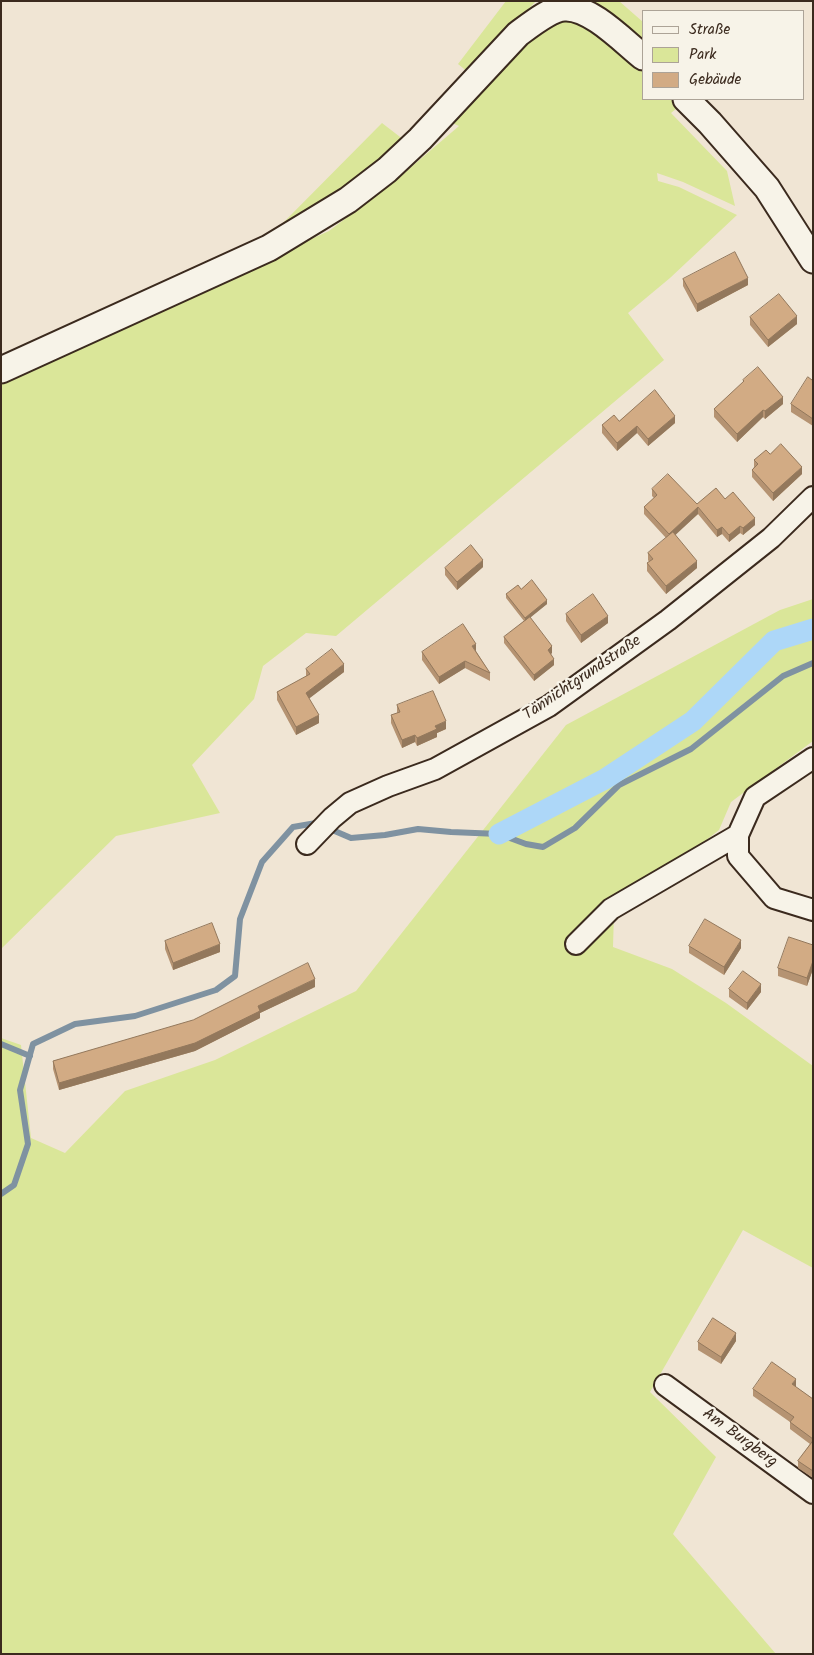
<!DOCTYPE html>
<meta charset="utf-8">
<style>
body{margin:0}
#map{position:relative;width:814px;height:1655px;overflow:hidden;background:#f0e5d4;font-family:Kalam,sans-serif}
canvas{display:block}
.frame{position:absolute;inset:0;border:2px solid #3b2a1e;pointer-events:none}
.legend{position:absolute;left:642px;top:10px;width:162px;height:90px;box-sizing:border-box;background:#f7f3e8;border:1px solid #aca397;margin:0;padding:6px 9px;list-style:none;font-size:15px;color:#3b2a1e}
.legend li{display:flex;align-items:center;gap:10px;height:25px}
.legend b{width:25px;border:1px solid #aca397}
</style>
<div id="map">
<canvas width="814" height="1655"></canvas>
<div class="frame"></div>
<ul class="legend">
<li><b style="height:6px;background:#f7f3e8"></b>Straße</li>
<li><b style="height:14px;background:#dae699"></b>Park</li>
<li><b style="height:14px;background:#d2ab84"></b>Gebäude</li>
</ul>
</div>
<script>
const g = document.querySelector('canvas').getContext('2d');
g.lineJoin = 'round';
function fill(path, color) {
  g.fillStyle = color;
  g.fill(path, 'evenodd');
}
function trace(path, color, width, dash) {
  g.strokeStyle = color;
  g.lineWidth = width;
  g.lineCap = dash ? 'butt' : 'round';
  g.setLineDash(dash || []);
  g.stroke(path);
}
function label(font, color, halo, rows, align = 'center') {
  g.font = font + ' Kalam,sans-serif';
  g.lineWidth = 4.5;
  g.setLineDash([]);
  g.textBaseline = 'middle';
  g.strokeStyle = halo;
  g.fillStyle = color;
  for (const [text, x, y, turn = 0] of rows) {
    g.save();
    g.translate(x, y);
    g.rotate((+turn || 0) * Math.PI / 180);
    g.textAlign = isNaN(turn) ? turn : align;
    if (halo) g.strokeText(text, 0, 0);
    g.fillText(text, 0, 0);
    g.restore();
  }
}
const green = new Path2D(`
 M506,1H536L469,73L458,64Z
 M580,1H619L643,22V99H688L671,113L727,171L735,206L683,182L657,173L658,181L679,187L737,215L670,278L628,313L664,360L336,636L306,633L263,666L254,699L192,765L220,813L116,836L1,949V378L329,231L396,180L459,126L450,122L524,42Z
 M382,123L404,140L334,196L277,229Z
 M813,599V741L731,802L719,830L614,913L613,947L672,969L726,1003L813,1066V1268L743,1230L650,1392L716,1457L673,1534L776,1654H1V1038L21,1045L31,1138L65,1153L125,1091L215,1060L356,991L566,725L780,610Z`);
const stream = new Path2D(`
 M1,1044L30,1056
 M1,1194L14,1185L28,1144L20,1090L33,1044L75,1024L135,1016L216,990L235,976L240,919L262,862L293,827L316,823L351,838L385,835L418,829L451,832L499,834L526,844L543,847L575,828L619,785L691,749L783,676L813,663`);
const canal = new Path2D(`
 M499,834L605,779L693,721L774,641L813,629`);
const minor = new Path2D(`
 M813,758L755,797L738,835V856L774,898L813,910
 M307,844L332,818L350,803L388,786L435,769L549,706L668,620L771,538L813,497
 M576,944L611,909L738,835
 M665,1385L813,1493`);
const tertiary = new Path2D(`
 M686,99L710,123L767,188L813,260
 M1,370L269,248L348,200L387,170L420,139L518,34C529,26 551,8 565,8C591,7 623,41 643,57`);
const wall = new Path2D(`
 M683,279L748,285L697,312L683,286Z
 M750,317L797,324L768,347L750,325Z
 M743,380L783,404L765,419L763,417L737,442L714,417V409L743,383Z
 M812,380H813V426L791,412V404Z
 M619,421L675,423L648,446L637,433L617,451L602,433V425Z
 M770,454L802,474L773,501L752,477V470L754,467V460Z
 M652,489L697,504L725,499L755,525L743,535L740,533L729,542L722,534L717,537L698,514L675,534L697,568L666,594L647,571V563L649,562L648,560V553L666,538L644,514V507L654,498L652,496Z
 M483,567L457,590L445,575V568Z
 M521,589L547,604L530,617L552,653L551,654L554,665L534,681L504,643V637L524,621L506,598V594Z
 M566,614L608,623L581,643L566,621Z
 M476,651L490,673V681L465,668L439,684L422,660V652Z
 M306,669L344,672L309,698L319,723L296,735L277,700V692L306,677Z
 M397,705L446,729L437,733V737L417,746L415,742L402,748L391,723V715L397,713Z
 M165,941L220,952L173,970L165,949Z
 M813,945V969L807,986L778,976V968Z
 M689,946L741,948L724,975L689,953Z
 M315,987L260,1013V1018L195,1051L59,1090L53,1069V1061Z
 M729,989L761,992L747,1010L729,997Z
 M736,1341L721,1364L698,1350V1342Z
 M796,1386V1387L813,1399V1478L798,1468V1461L810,1444L790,1429V1422L753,1396V1389Z`);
const shadedWall = new Path2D(`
 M748,278V285L697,312V304Z
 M797,316V324L768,347V340Z
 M783,397V404L765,419V411Z
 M763,410V417L737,442V434Z
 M675,416V423L648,446V439Z
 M637,426V433L617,451V443Z
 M802,467V474L773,501V493Z
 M698,507V514L669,541V534Z
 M755,518V525L743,535V528Z
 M740,526V533L729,542V535Z
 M722,527V534L717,537V530Z
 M483,560V567L457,590V582Z
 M697,561V568L666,594V586Z
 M547,600V604L525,622V618Z
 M608,616V623L581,643V635Z
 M476,644V652L472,646Z
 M552,646V653L548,656V650Z
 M554,659V665L534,681V675Z
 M465,661V668L439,684V677Z
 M344,664V672L306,701V693Z
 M319,715V723L296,735V727Z
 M446,721V729L437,733V737L417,746V738L435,726Z
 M415,735V742L402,748V740Z
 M741,940V948L724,975V967Z
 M220,944V952L173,970V963Z
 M813,961V969L807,986V978Z
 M315,979V987L260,1013V1018L195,1051L59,1090V1083L258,1006Z
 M761,984V992L747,1010V1003Z
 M736,1333V1341L721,1364V1357Z
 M796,1379V1386L792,1391V1384Z`);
const building = new Path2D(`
 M735,252L748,278L697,304L683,279Z
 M779,294L797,316L768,340L750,317Z
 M758,367L783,397L765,411L763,410L737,434L714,409L744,381L743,380Z
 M808,377L812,380H813V419L791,404Z
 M655,390L675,416L648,439L637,426L617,443L602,425L614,415L619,421Z
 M781,444L802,467L773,493L752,470L758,464L754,460L766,450L770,454Z
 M668,474L697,504L716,488L725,499L733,492L755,518L743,528L740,526L729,535L722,527L717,530L698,507L669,534L644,507L657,495L652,489Z
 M673,532L697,561L666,586L647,563L653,559L648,553Z
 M471,545L483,560L457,582L445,568Z
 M532,580L547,600L525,618L506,594L518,585L521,589Z
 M593,594L608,616L581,635L566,614Z
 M530,617L552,646L548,650L554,659L534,675L504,637Z
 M463,624L476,644L472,646L490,673L465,661L439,677L422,652Z
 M332,649L344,664L306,693L319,715L296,727L277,692L310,674L306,669Z
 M433,691L446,721L435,726L437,729L417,738L415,735L402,740L391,715L400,712L397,705Z
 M705,919L741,940L724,967L689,946Z
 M212,923L220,944L173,963L165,941Z
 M789,937L813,945V961L807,978L778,968Z
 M308,963L315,979L258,1006L260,1011L195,1043L59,1083L53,1061L193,1020Z
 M743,971L761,984L747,1003L729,989Z
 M713,1318L736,1333L721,1357L698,1342Z
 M772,1362L796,1379L792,1384L813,1399V1439L790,1422L794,1417L753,1389Z
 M813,1441V1471L798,1461Z`);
const streetNames = [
 ["Tännichtgrundstraße",583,679,-34],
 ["Am Burgberg",739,1439,36]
];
fill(green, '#dae699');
trace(stream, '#7f92a1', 6);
trace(canal, '#add7f8', 21);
trace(minor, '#3b2a1e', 24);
trace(tertiary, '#3b2a1e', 29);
trace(minor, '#f7f3e8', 20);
trace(tertiary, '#f7f3e8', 25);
fill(wall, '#b59372');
fill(shadedWall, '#93785c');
fill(building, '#d2ab84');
trace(building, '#93785c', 1);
label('16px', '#3b2a1e', '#f7f3e8', streetNames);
</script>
